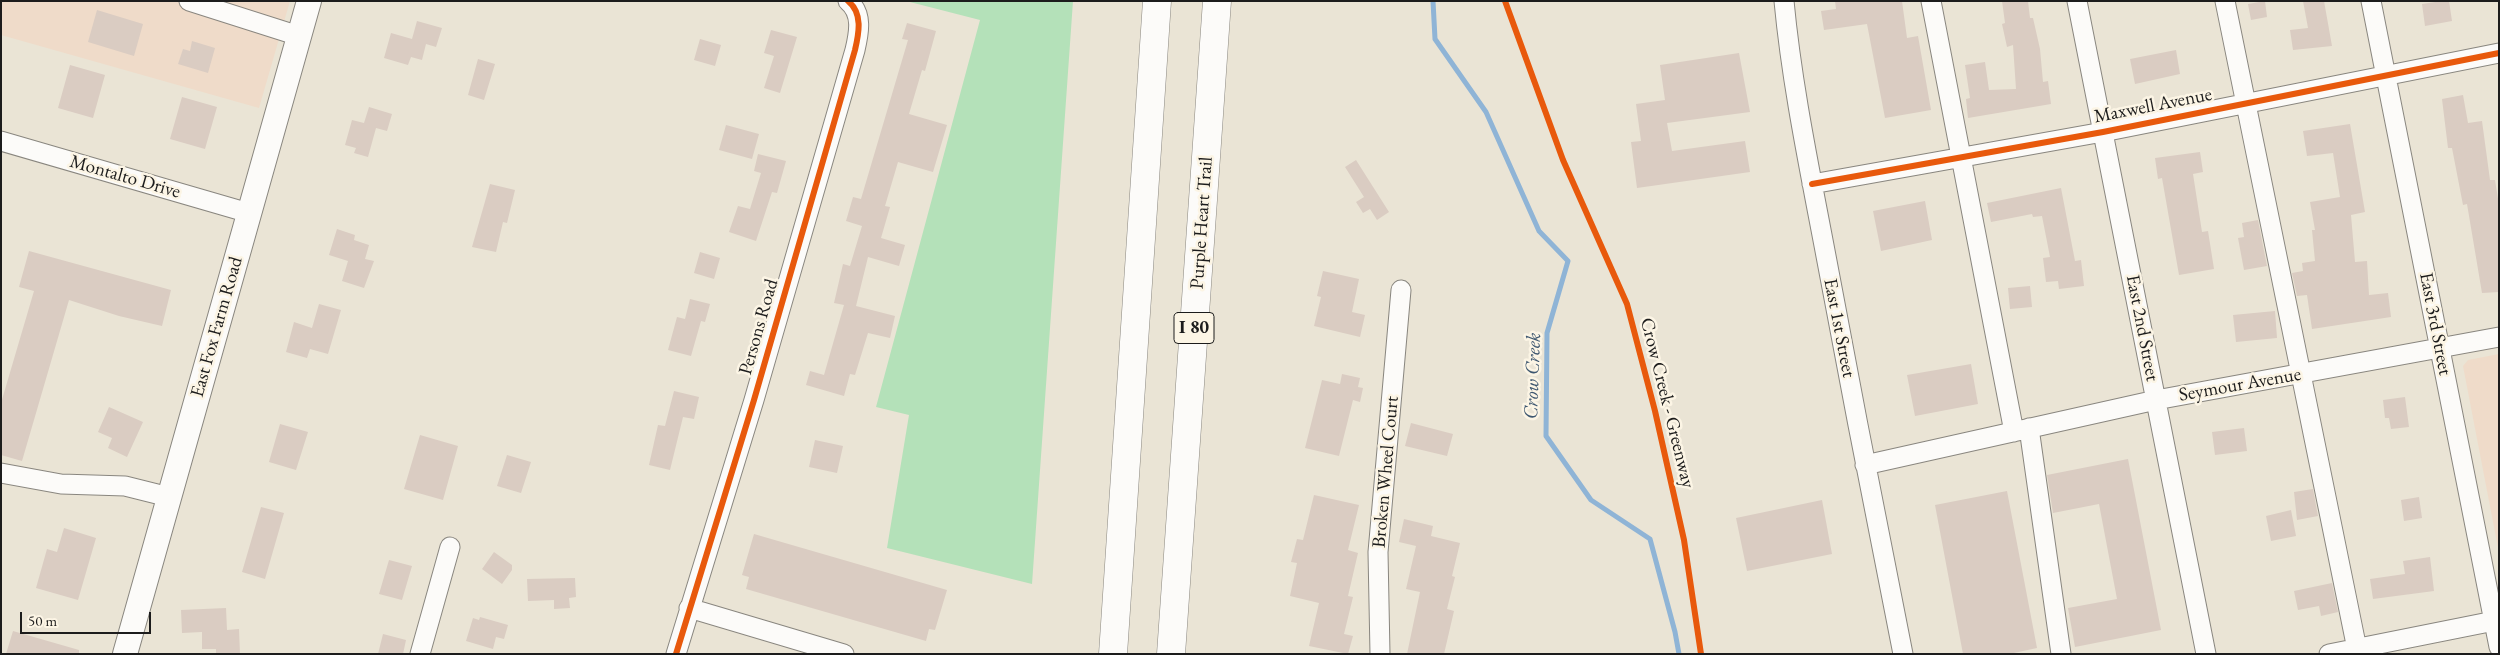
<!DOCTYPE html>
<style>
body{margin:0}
#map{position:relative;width:2500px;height:655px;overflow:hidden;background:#eae4d5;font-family:"EB Garamond",serif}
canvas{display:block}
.frame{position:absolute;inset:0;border:2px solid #1c1c1c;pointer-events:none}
.scale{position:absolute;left:20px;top:612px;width:131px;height:22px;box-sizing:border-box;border:2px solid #1c1c1c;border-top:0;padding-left:6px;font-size:15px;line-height:18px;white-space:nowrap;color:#1c1c1c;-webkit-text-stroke:4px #fcf5e5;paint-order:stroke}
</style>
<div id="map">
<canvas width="2500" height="655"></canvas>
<div class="frame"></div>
<div class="scale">50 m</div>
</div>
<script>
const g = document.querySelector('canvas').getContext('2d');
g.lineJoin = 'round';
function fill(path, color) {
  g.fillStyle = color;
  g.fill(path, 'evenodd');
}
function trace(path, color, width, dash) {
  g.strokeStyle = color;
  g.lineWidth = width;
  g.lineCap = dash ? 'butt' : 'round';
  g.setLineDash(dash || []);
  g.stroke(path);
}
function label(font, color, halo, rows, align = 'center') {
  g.font = font + ' "EB Garamond",serif';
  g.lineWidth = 5;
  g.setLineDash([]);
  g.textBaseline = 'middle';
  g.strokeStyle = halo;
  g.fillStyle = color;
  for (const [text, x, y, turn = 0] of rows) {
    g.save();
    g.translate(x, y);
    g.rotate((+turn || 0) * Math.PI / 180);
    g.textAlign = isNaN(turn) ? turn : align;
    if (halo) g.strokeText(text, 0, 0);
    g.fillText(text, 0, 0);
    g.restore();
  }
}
const built = new Path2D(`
 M1,1H290L259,108L1,35Z
 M2499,354V553L2463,366L2468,360Z`);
const green = new Path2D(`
 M906,1H1073L1032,584L887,548L909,415L876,407L980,20Z`);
const stream = new Path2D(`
 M1433,1L1435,39L1486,112L1539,231L1568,261L1547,333L1546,436L1591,500L1650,539L1675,632L1679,654`);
const building = new Path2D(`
 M1835,1H1902L1907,38L1918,36L1931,110L1885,118L1867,24L1824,30L1821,11L1836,9Z
 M2002,1H2028L2030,18H2033L2040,49L2043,82L2048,81L2051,104L1968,118L1966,99L1970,98L1965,65L1985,62L1989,90L2016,89L2013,45L2007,47L2002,24L2005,23Z
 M2265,1L2267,17L2251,20L2248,4Z
 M2303,1H2324L2332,46L2293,50L2290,30L2308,28Z
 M2442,1H2449L2452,21L2425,26L2422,4Z
 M97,10L143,24L134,56L88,42Z
 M417,21L442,28L436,47L426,44L422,60L411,57L408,65L384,58L391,33L412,39Z
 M907,23L936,31L925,71L922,70L909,114L947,125L933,172L898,162L885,206L890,207L881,238L905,245L899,266L868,257L856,306L895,316L890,338L868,333L855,375L850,374L844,396L806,385L810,371L824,375L844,305L834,303L843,264L850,266L862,226L846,221L853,197L861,199L908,40L902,39Z
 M771,30L797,37L780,93L764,88L774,56L764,53Z
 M700,39L721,45L715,66L694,60Z
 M192,41L215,48L208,73L178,64L183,49L190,51Z
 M2176,50L2180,74L2135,84L2130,59Z
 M1739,53L1750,112L1667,123L1672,151L1745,141L1750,172L1637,188L1631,142L1641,141L1636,104L1665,100L1660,65Z
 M478,59L495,64L484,100L468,95Z
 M70,65L105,75L93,118L58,108Z
 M2463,95L2468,123L2482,121L2490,180H2495L2499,205V292L2482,293L2467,204L2463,205L2452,148H2448L2442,99Z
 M182,97L217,107L205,149L170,139Z
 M369,107L392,114L387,131L376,128L368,157L354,153L356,148L345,145L352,120L364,123Z
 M2350,124L2365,212L2351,215L2355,262L2367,261L2369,295L2388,293L2391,317L2312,329L2307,295L2297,296L2292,273L2303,271L2302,263L2315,261L2312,230H2315L2310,202L2340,197L2333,153L2307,156L2303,131Z
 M726,125L759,134L752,159L719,150Z
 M2200,152L2203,172L2193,174L2202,232L2208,231L2214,269L2179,275L2162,178L2158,179L2155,158Z
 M758,154L786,161L777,193L772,192L756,241L729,232L738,206L750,209L761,173L754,171Z
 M1356,160L1389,212L1377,220L1370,209L1363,213L1356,202L1364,197L1345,167Z
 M490,184L515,190L507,223L503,222L496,252L472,247Z
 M2061,188L2075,261L2081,260L2084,286L2059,289L2058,281L2046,282L2043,258L2050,257L2042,216L2033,217L2032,214L1991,222L1987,203Z
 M1925,201L1932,240L1881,251L1873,211Z
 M2258,220L2267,266L2244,270L2238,238L2244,237L2242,223Z
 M337,229L355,235L354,240L369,245L365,259L374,261L364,288L342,281L348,261L329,255Z
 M29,251L171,290L162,326L119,316L69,300L22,461L1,455V403L34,291L19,287Z
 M700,252L720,258L714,279L694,273Z
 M1323,271L1359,279L1352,312L1365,315L1360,337L1314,326L1321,297L1317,296Z
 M2030,286L2032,307L2010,309L2008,288Z
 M690,299L710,304L705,322L701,321L691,356L668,350L677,317L685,319Z
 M319,304L341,310L328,354L310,349L307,358L286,352L294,322L312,328Z
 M2275,311L2277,338L2236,342L2233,315Z
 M1971,364L1978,404L1915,416L1907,375Z
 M1342,374L1360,378L1358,387L1363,388L1360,402L1353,400L1339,456L1305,448L1322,380L1340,384Z
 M674,391L699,397L694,419L683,417L670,470L649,465L658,425L665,426Z
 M2405,397L2409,427L2391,429L2389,418H2385L2383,400Z
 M109,407L143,422L127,457L108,448L112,438L98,432Z
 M1411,423L1453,434L1447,456L1405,446Z
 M280,424L308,432L296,470L269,462Z
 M2244,428L2247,451L2215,455L2212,432Z
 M420,435L458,446L443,500L404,489Z
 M815,440L843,446L837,473L809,467Z
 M507,455L531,462L521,493L497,486Z
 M2128,459L2161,630L2075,647L2068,608L2117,599L2099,504L2053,513L2047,475Z
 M2313,489L2318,516L2297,520L2294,492Z
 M2007,491L2037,648L2009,654H1963L1935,505Z
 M1314,495L1359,505L1348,550L1358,553L1348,596L1353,597L1344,634L1353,636L1348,654L1309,646L1319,603L1290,596L1297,563L1291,562L1297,539L1303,540Z
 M2419,497L2422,518L2404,521L2401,500Z
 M1822,500L1832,554L1747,571L1736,518Z
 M261,507L284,513L265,579L242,572Z
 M2291,510L2296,536L2271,541L2266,516Z
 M1404,519L1433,526L1431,536L1460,543L1452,576L1455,577L1447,609L1454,611L1444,654H1407L1420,592L1406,589L1416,546L1399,542Z
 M64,528L96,538L78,600L36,588L47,549L57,552Z
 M754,534L947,590L935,630L929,629L926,641L746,589L749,577L742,575Z
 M494,552L512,565V570L502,584L482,569Z
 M2430,557L2434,591L2373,599L2370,579L2405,574L2403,561Z
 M389,560L412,566L402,600L379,594Z
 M575,578L576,597L569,598L570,608L554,609V600L528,601L527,579Z
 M2332,583L2338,612L2321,616L2319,606L2298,610L2294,591Z
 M226,608L227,630L239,629L240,654H216V649H202V632L182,633L181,610Z
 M480,617L508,625L504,639L496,637L493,649L466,641L473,618L479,620Z
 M13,631L79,650V654H6Z
 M383,634L406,640L403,654H378Z`);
const minor = new Path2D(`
 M189,1L299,36
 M1784,1C1792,86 1810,171 1826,256C1851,389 1876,521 1903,654
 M1931,1L2014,432
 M2077,1L2206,654
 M2225,1L2358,654
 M2371,1L2499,647
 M1,141L249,213
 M1812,184L2103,132L2499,53
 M2029,428L2061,654
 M1865,465L2156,400L2499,337
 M1,473L61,484L125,486L169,497
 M689,608L844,654
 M420,654L450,547
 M676,654L754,400L855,50C859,33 863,13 848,1
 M1380,654L1378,552L1401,290
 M2329,654L2499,620`);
const major = new Path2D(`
 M125,654L309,1`);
const highway = new Path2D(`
 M1113,654L1157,1
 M1171,654L1217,1`);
const cycleway = new Path2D(`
 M1505,1L1563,160L1627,304L1655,411L1684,540L1701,654
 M1812,184L2103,132L2499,53
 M676,654L754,400L855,50C859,33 863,13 848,1`);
const shields = [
 [1194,328,40]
];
const shieldNames = [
 ["I 80",1194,328]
];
const streetNames = [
 ["Maxwell Avenue",2153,106,-11],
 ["Montalto Drive",125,177,16],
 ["Purple Heart Trail",1202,223,-86],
 ["East 3rd Street",2435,324,79],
 ["East Fox Farm Road",217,327,-74],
 ["Persons Road",759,327,-74],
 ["East 1st Street",1839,328,79],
 ["East 2nd Street",2142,328,79],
 ["Seymour Avenue",2240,385,-10],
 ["Crow Creek - Greenway",1667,403,76],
 ["Broken Wheel Court",1386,472,-85]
];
const waterNames = [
 ["Crow Creek",1533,376,-88]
];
fill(built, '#efdbc9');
fill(green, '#b4e1b9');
trace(stream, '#8fb4d6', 5);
fill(building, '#daccc2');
trace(minor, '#89867f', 21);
trace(major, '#89867f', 26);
trace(highway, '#89867f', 29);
trace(minor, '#fcfbf9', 19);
trace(major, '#fcfbf9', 24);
trace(highway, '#fcfbf9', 28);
trace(cycleway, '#e8590c', 6);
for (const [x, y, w] of shields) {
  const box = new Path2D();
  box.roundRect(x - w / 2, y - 15.5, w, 31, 4);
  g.fillStyle = '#fcf5e5';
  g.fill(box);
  trace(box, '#1c1c1c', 1);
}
label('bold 18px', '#1c1c1c', null, shieldNames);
label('19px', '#1c1c1c', '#fcf5e5', streetNames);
label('italic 20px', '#3e5770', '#fcf5e5', waterNames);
</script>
